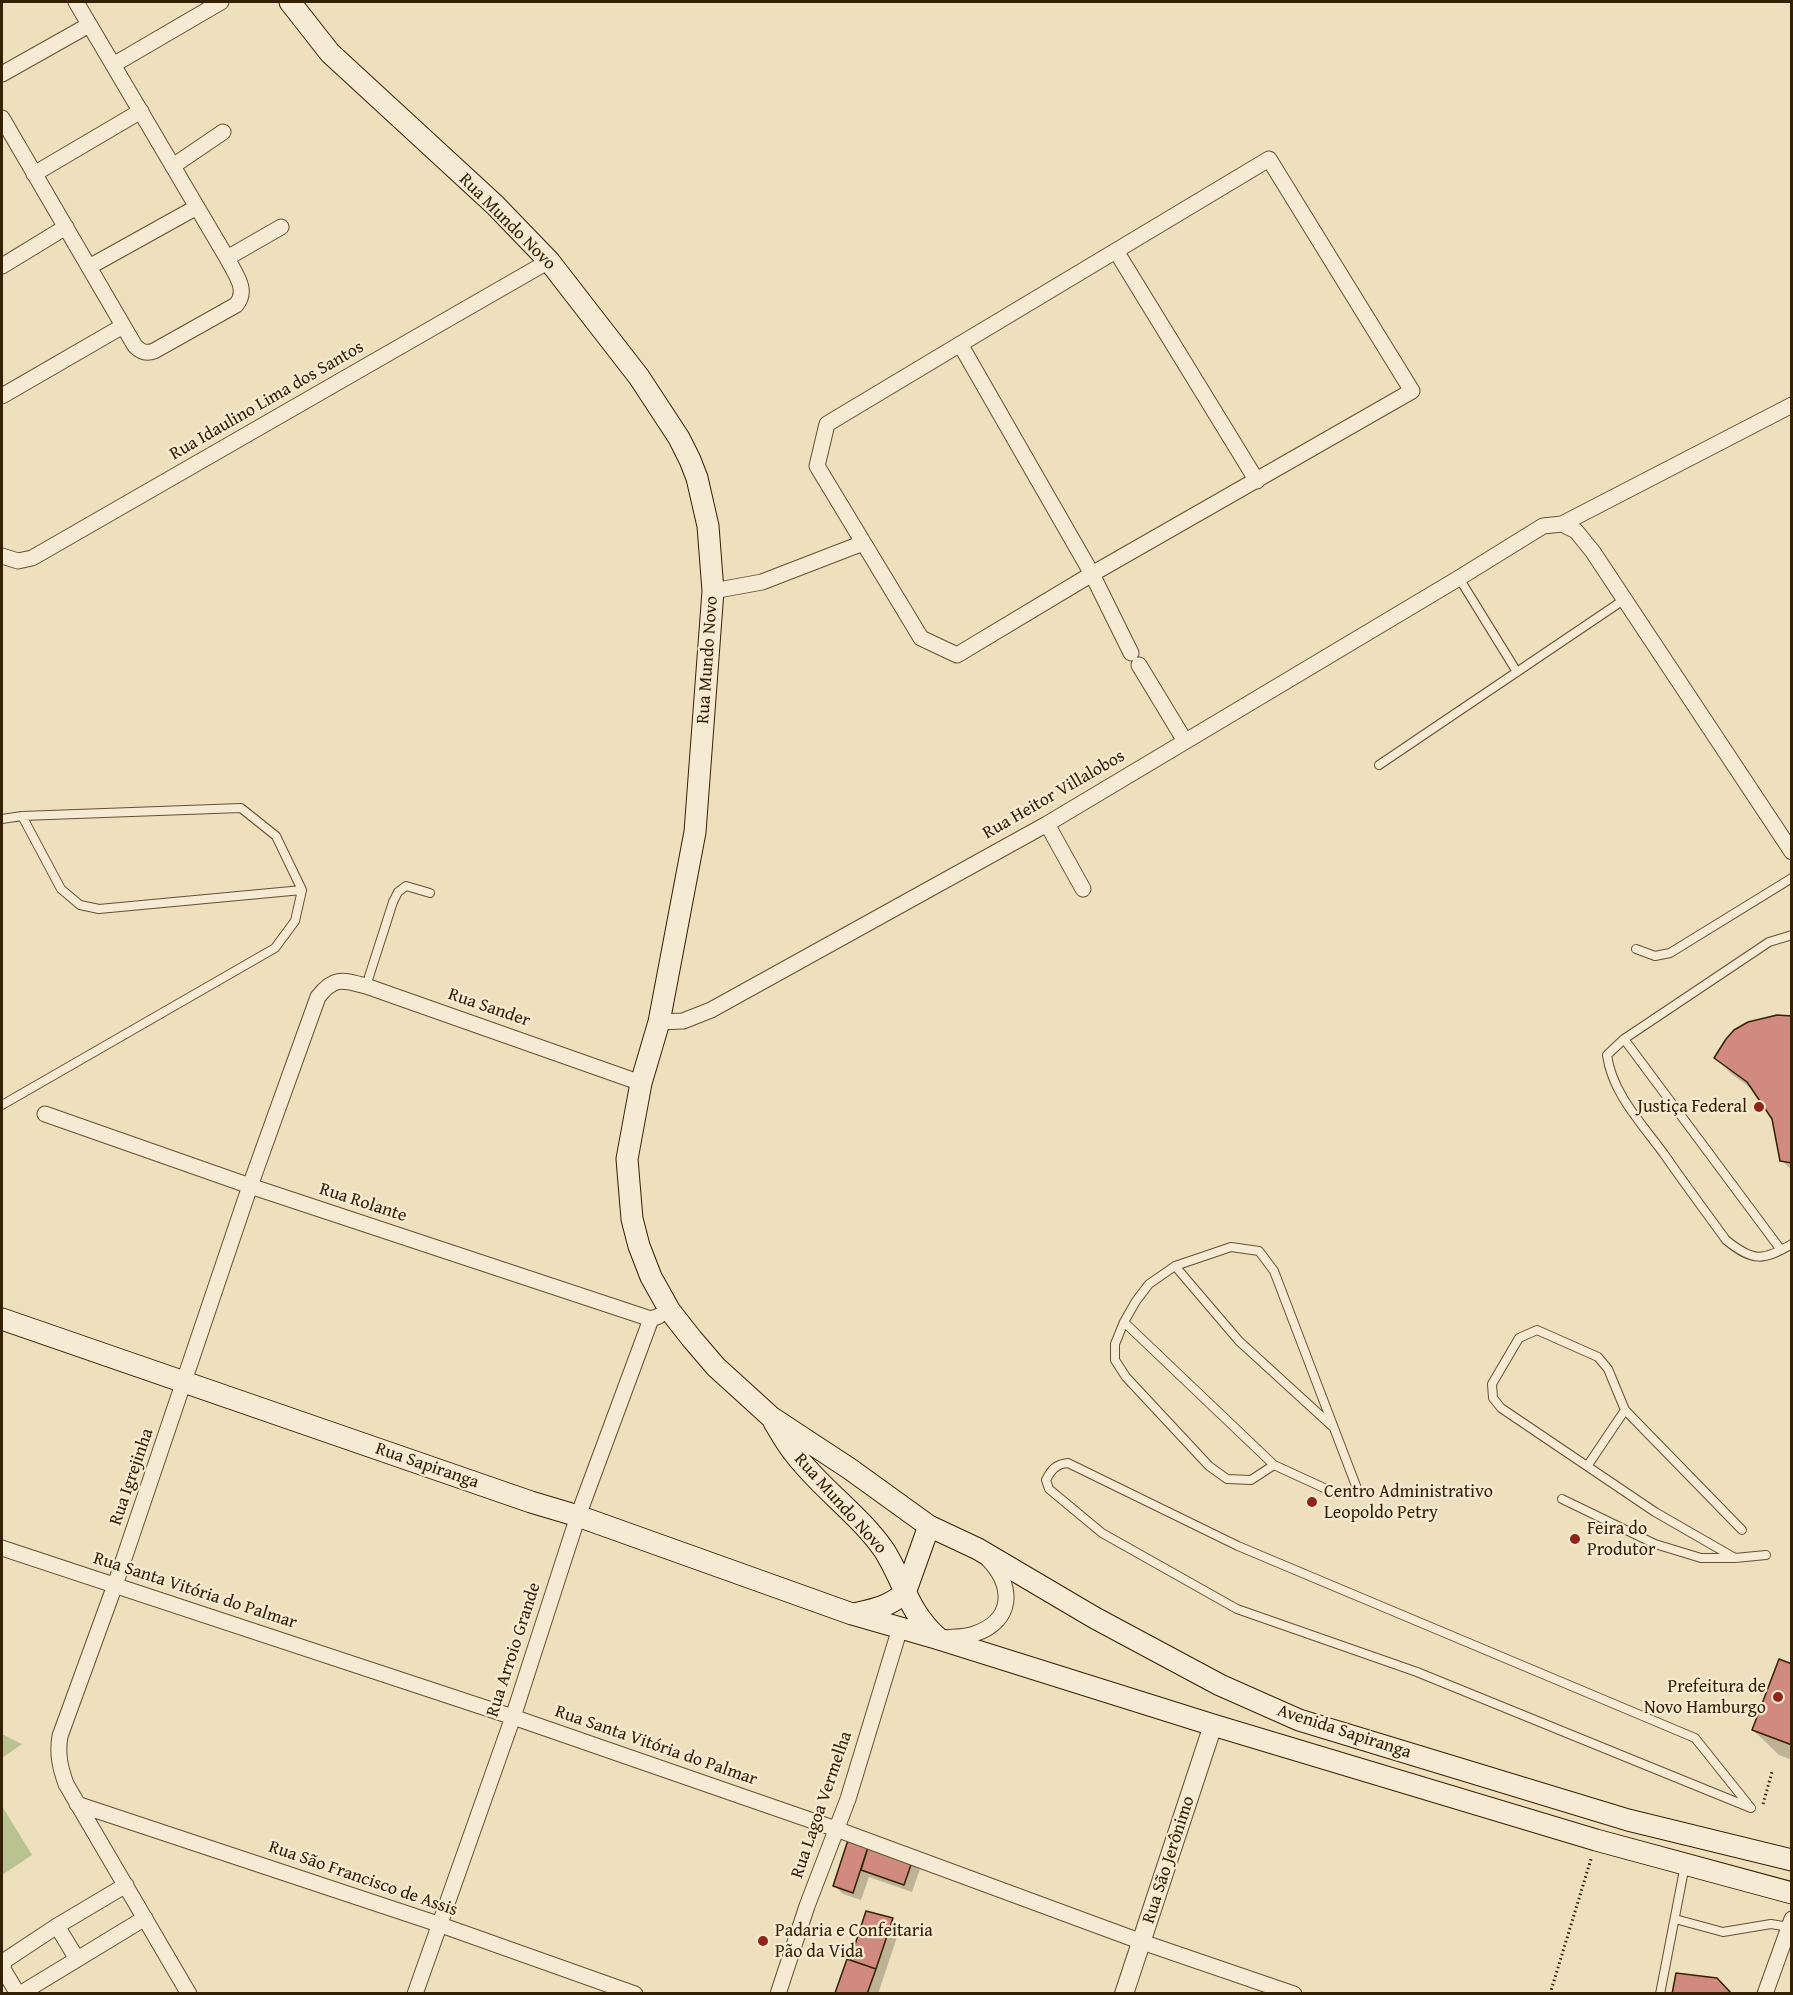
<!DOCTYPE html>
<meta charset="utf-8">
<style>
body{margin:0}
#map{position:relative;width:1793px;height:1995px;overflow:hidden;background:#efe0bd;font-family:"Gentium Book Plus",serif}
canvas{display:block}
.frame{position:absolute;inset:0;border:3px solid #342002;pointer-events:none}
</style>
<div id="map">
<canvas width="1793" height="1995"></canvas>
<div class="frame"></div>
</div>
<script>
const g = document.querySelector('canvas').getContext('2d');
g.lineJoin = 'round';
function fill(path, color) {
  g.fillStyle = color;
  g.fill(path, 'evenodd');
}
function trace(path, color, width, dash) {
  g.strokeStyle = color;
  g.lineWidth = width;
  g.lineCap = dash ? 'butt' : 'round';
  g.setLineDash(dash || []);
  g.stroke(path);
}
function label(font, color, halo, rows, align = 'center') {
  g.font = font + ' "Gentium Book Plus",serif';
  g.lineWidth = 4.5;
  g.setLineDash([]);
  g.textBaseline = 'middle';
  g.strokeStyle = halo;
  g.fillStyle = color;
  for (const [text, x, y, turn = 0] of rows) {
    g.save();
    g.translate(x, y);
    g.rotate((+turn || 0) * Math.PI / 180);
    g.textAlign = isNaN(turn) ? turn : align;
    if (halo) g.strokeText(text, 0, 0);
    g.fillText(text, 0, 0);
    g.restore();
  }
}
const green = new Path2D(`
 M2,1734L22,1744L2,1758Z
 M2,1806L32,1855L2,1875Z`);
const shadow = new Path2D(`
 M1792,1017V1170L1781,1160L1774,1119L1755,1091L1733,1075L1716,1058Z
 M1792,1666V1760L1779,1755L1753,1730Z
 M850,1839L912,1861L920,1869L912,1892L869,1877L861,1900L843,1894L835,1886Z
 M867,1913L892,1920L900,1928L878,1994H838Z`);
const building = new Path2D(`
 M1777,1015L1792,1016V1163L1780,1161L1772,1119L1747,1082L1714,1058L1726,1039L1734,1030L1748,1022Z
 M1779,1659L1792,1664V1745L1752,1730Z
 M849,1837L869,1844L853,1893L833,1886Z
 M869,1844L913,1859L904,1885L861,1870Z
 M866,1911L893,1918L876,1969L850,1960Z
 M847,1959L876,1969L867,1994L835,1993Z
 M1676,1973L1717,1978L1732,1994H1672Z`);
const path = new Path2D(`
 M1763,1804L1772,1772
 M1550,1994L1591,1859`);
const service = new Path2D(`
 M1459,578L1517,672
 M1379,765L1625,599
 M22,816L61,889L80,905L99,909L302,890
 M2,819L22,816L241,808L276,836L302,890L295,921L275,948L2,1105
 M1792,935L1769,942L1624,1039L1607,1055C1612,1093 1642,1124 1664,1154C1684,1183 1705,1211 1726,1240C1753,1262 1763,1261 1792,1244
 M1636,949L1655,956L1670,953L1792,878
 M366,986L393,902L398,892L406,886L430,893
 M1624,1039L1781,1250
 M1175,1266L1239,1341L1332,1426
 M1124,1322L1274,1465L1335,1493
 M1068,1463L1238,1546L1695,1738L1751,1808L1417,1672L1237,1609L1102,1533L1049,1489L1046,1480C1051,1470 1056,1464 1068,1463Z
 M1274,1465L1251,1480L1227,1479L1209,1466L1126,1377L1115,1360V1344L1124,1322L1136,1301L1149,1284L1175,1266L1231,1247L1259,1251L1274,1271L1358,1491
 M1588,1465L1625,1410
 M1562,1499L1655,1544L1701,1558H1733
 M1742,1530L1625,1410L1608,1369L1598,1357L1537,1330L1519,1338L1492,1384L1493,1398L1501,1408L1655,1512L1735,1558L1766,1555
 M1675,1919L1723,1932L1771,1924L1789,1927
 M1660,1994L1685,1865`);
const minor = new Path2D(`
 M113,65L221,2
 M2,74L89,25
 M2,118L135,346C141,352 146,354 154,351L236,305C249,290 235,274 227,258L76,2
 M1269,159L1412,391L1092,574L957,655L921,638L817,466L827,424Z
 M173,166L223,132
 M34,174L141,111
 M1116,251L1257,481
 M227,258L281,227
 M2,266L66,227
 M89,267L197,207
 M960,344L1092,574L1131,653
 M2,396L123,326
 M1562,524L1792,405
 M2,556L18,561L32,558L549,261
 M713,591L762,582L863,543
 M1139,665L1185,741
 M1047,824L1083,889
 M659,1022L683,1021L711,1010L1047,824L1459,578L1543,526L1562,524L1576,531L1593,552L1792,852
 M45,1114L250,1186L651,1319L659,1316
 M2,1548L513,1717L836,1829L1142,1942L1294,1994
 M945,1638C954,1637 965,1637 974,1634C1014,1621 1014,1586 988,1559
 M77,1804L438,1924L635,1994
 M57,1926L77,1959
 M18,1994L3,1969L4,1961L57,1926L126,1885
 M20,1994L145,1918
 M189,1994L66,1784C60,1767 57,1754 60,1736L115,1585L250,1186L318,997C334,976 343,980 366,986L641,1083
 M415,1994L513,1717L578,1516L651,1319
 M778,1994L807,1906L848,1799L900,1628
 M1765,1994L1792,1919`);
const tertiary = new Path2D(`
 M1124,1994L1213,1725`);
const secondary = new Path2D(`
 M290,2L330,53L495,205L549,261L639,377L679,438L690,460L697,478L708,526L713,591L695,832L659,1022L641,1083L627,1159L632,1219L639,1246L651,1277L670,1311L692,1339L716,1367L771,1417L850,1469L929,1526L978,1549L1095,1618L1220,1685L1299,1720L1628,1820L1792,1860
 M2,1319L531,1502L578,1516L852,1614L939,1639L1213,1725L1596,1840L1792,1893
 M774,1422C780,1432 786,1443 794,1453C820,1488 859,1514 884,1550C905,1583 907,1611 939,1639
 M905,1593L929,1526
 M854,1614C876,1609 887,1607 905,1593`);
const markers = [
 [1759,1107,6,"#8f2418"],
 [1312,1502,6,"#8f2418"],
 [1575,1539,6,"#8f2418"],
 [1778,1697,6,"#8f2418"],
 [763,1941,6,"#8f2418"]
];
const streetNames = [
 ["Rua Mundo Novo",507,222,45],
 ["Rua Idaulino Lima dos Santos",267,401,-30],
 ["Rua Mundo Novo",708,660,-86],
 ["Rua Heitor Villalobos",1054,795,-30],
 ["Rua Sander",489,1008,19],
 ["Rua Rolante",363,1203,18],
 ["Rua Sapiranga",427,1466,19],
 ["Rua Igrejinha",132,1477,-71],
 ["Rua Mundo Novo",840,1504,48],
 ["Rua Santa Vitória do Palmar",195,1591,18],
 ["Rua Arroio Grande",514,1650,-72],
 ["Avenida Sapiranga",1344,1732,18],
 ["Rua Santa Vitória do Palmar",656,1746,19],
 ["Rua Lagoa Vermelha",822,1805,-71],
 ["Rua São Jerônimo",1169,1860,-72],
 ["Rua São Francisco de Assis",363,1879,19]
];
const poiNames = [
 ["Justiça Federal",1747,1107,"right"],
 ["Centro Administrativo",1324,1492],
 ["Leopoldo Petry",1324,1513],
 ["Feira do",1587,1529],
 ["Produtor",1587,1550],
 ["Prefeitura de",1766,1687,"right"],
 ["Novo Hamburgo",1766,1708,"right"],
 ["Padaria e Confeitaria",775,1931],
 ["Pão da Vida",775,1952]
];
fill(green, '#b9c291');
fill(shadow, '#0003');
fill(building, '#d18b7e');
trace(building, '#342002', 1.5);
trace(service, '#635031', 10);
trace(minor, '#635031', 17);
trace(tertiary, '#635031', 20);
trace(secondary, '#342002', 23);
trace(path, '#342002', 3, [1.5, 3]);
trace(service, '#f5ebd4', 8);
trace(minor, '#f5ebd4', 15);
trace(tertiary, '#f5ebd4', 18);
trace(secondary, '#f5ebd4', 21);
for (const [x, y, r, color] of markers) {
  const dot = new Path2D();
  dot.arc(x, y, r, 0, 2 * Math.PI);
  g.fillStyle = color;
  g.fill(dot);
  trace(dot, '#f5ebd4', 2);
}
label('18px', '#342002', '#f5ebd4', streetNames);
label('18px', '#342002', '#f5ebd4', poiNames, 'left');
</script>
